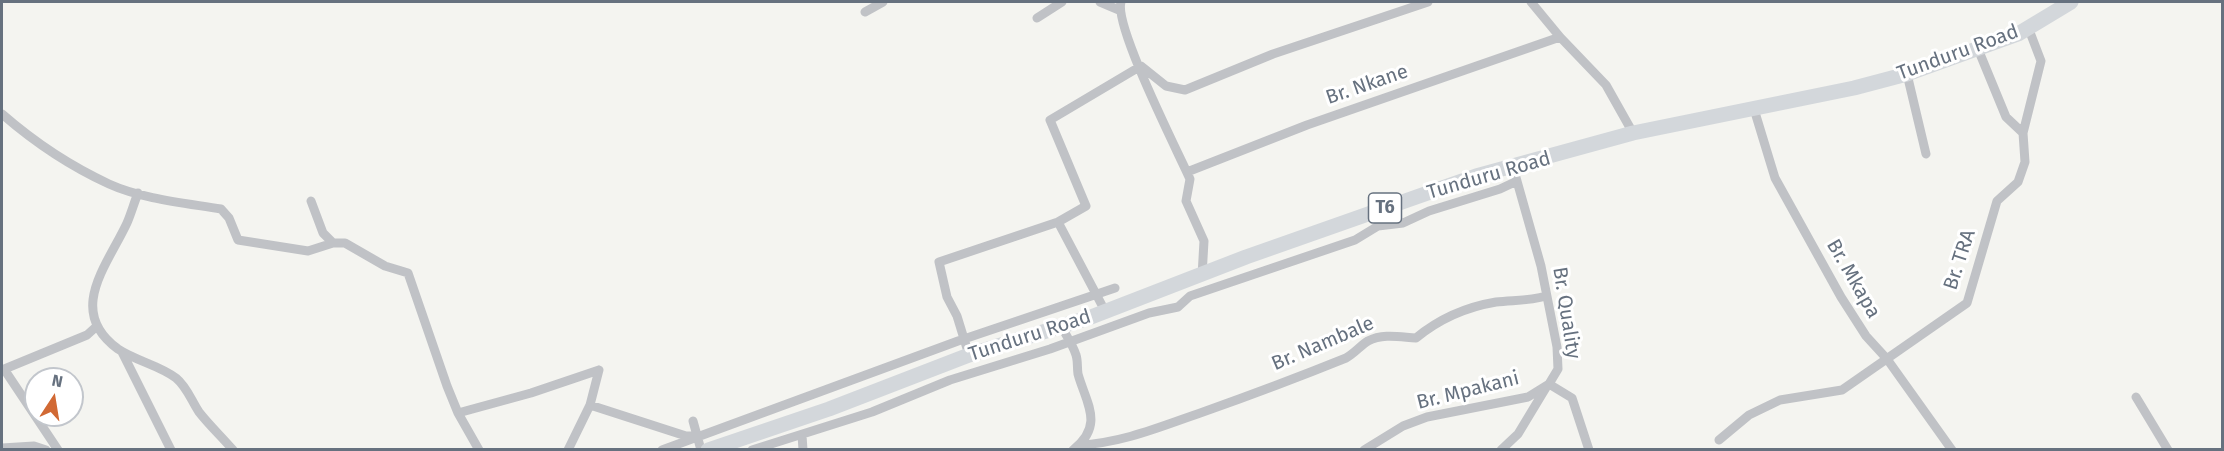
<!DOCTYPE html>
<style>
body{margin:0}
#map{position:relative;width:2224px;height:451px;overflow:hidden;background:#f4f4f0;font-family:"Fira Sans",sans-serif}
canvas{display:block}
.frame{position:absolute;inset:0;border:3px solid #66717f;pointer-events:none}
.north{position:absolute;left:24px;top:367px;width:60px;height:60px;box-sizing:border-box;background:#fff;border:2px solid #c2c6cc;border-radius:50%;rotate:12deg;font-size:16px;font-weight:700;line-height:24px;text-align:center;color:#66717f}
.north::after{content:'';display:block;margin:auto;width:21px;height:27px;background:#d16934;clip-path:polygon(50% 0,100% 100%,50% 72%,0 100%)}
</style>
<div id="map">
<canvas width="2224" height="451"></canvas>
<div class="frame"></div>
<div class="north">N</div>
</div>
<script>
const g = document.querySelector('canvas').getContext('2d');
g.lineJoin = 'round';
function trace(path, color, width, dash) {
  g.strokeStyle = color;
  g.lineWidth = width;
  g.lineCap = dash ? 'butt' : 'round';
  g.setLineDash(dash || []);
  g.stroke(path);
}
function label(font, color, halo, rows, align = 'center') {
  g.font = font + ' "Fira Sans",sans-serif';
  g.lineWidth = 6;
  g.setLineDash([]);
  g.textBaseline = 'middle';
  g.strokeStyle = halo;
  g.fillStyle = color;
  for (const [text, x, y, turn = 0] of rows) {
    g.save();
    g.translate(x, y);
    g.rotate((+turn || 0) * Math.PI / 180);
    g.textAlign = isNaN(turn) ? turn : align;
    if (halo) g.strokeText(text, 0, 0);
    g.fillText(text, 0, 0);
    g.restore();
  }
}
const minor = new Path2D(`
 M1100,2L1119,10
 M1121,2C1114,26 1177,150 1190,179L1186,201L1204,241L1202,276
 M1531,2L1560,37L1606,85L1633,133
 M865,12L883,2
 M1037,18L1062,2
 M1978,49L2006,117L2023,133
 M1907,74L1926,154
 M1754,109L1775,178L1841,297L1866,336L1887,359L1952,450
 M2,114C33,141 70,166 109,184C142,199 185,203 221,209L229,218L238,240L308,251L333,243
 M1513,167L1541,266L1557,347L1558,369L1549,384L1572,398L1589,450
 M1187,172L1307,125L1560,37
 M138,193C134,203 131,214 127,223C107,266 66,311 118,349C136,361 159,365 176,378C187,387 191,400 199,412C209,425 222,437 233,450
 M311,201L323,233L333,243H345L385,266L408,273L447,386L458,413L479,450
 M1105,311L1058,222L1086,206L1050,120L1141,66L1166,86L1185,90L1273,54L1428,2
 M1061,326C1066,335 1073,345 1076,355C1078,361 1077,368 1078,374C1086,403 1105,425 1073,450
 M122,352L171,450
 M969,355L957,316L947,297L939,262L1058,222
 M4,369L58,450
 M2,370L87,335L97,326
 M2136,397L2168,450
 M590,405L686,436H695
 M458,413L531,393L599,370
 M693,421L701,450
 M802,435L803,450
 M1719,440L1749,415L1780,400L1842,390L1967,303L1997,201L2018,182L2025,162L2023,133L2041,61L2028,27
 M1079,445C1123,443 1162,426 1203,412C1251,395 1299,377 1346,358C1355,353 1361,345 1368,341C1383,333 1400,337 1416,338C1439,319 1466,307 1496,302C1513,300 1530,301 1546,296
 M2,448L34,446L46,450
 M568,450L590,405L599,370
 M662,450L958,341L1115,288
 M752,450L872,412L950,380L1050,349L1149,313L1178,307L1190,296L1355,240L1378,226L1403,223L1429,211L1500,189L1517,181
 M1364,450L1403,426L1427,417L1528,397L1549,384
 M1501,450L1518,434L1547,386`);
const trunk = new Path2D(`
 M708,450L829,409L969,355L1091,317L1246,257L1476,176L1633,133L1854,88L1907,74L2018,34L2071,2`);
const shields = [
 [1385,208,33]
];
const shieldNames = [
 ["T6",1385,208]
];
const streetNames = [
 ["Tunduru Road",1958,53,-20],
 ["Br. Nkane",1367,85,-19],
 ["Tunduru Road",1489,176,-16],
 ["Br. TRA",1960,260,-72],
 ["Br. Mkapa",1853,279,60],
 ["Br. Quality",1566,313,81],
 ["Tunduru Road",1030,336,-18],
 ["Br. Nambale",1323,344,-23],
 ["Br. Mpakani",1468,391,-14]
];
trace(minor, '#c0c2c6', 9);
trace(trunk, '#d3d7db', 15);
for (const [x, y, w] of shields) {
  const box = new Path2D();
  box.roundRect(x - w / 2, y - 15, w, 30, 4.5);
  g.fillStyle = '#fff';
  g.fill(box);
  trace(box, '#66717f', 1.5);
}
label('bold 18px', '#66717f', null, shieldNames);
label('20px', '#66717f', '#fff', streetNames);
</script>
